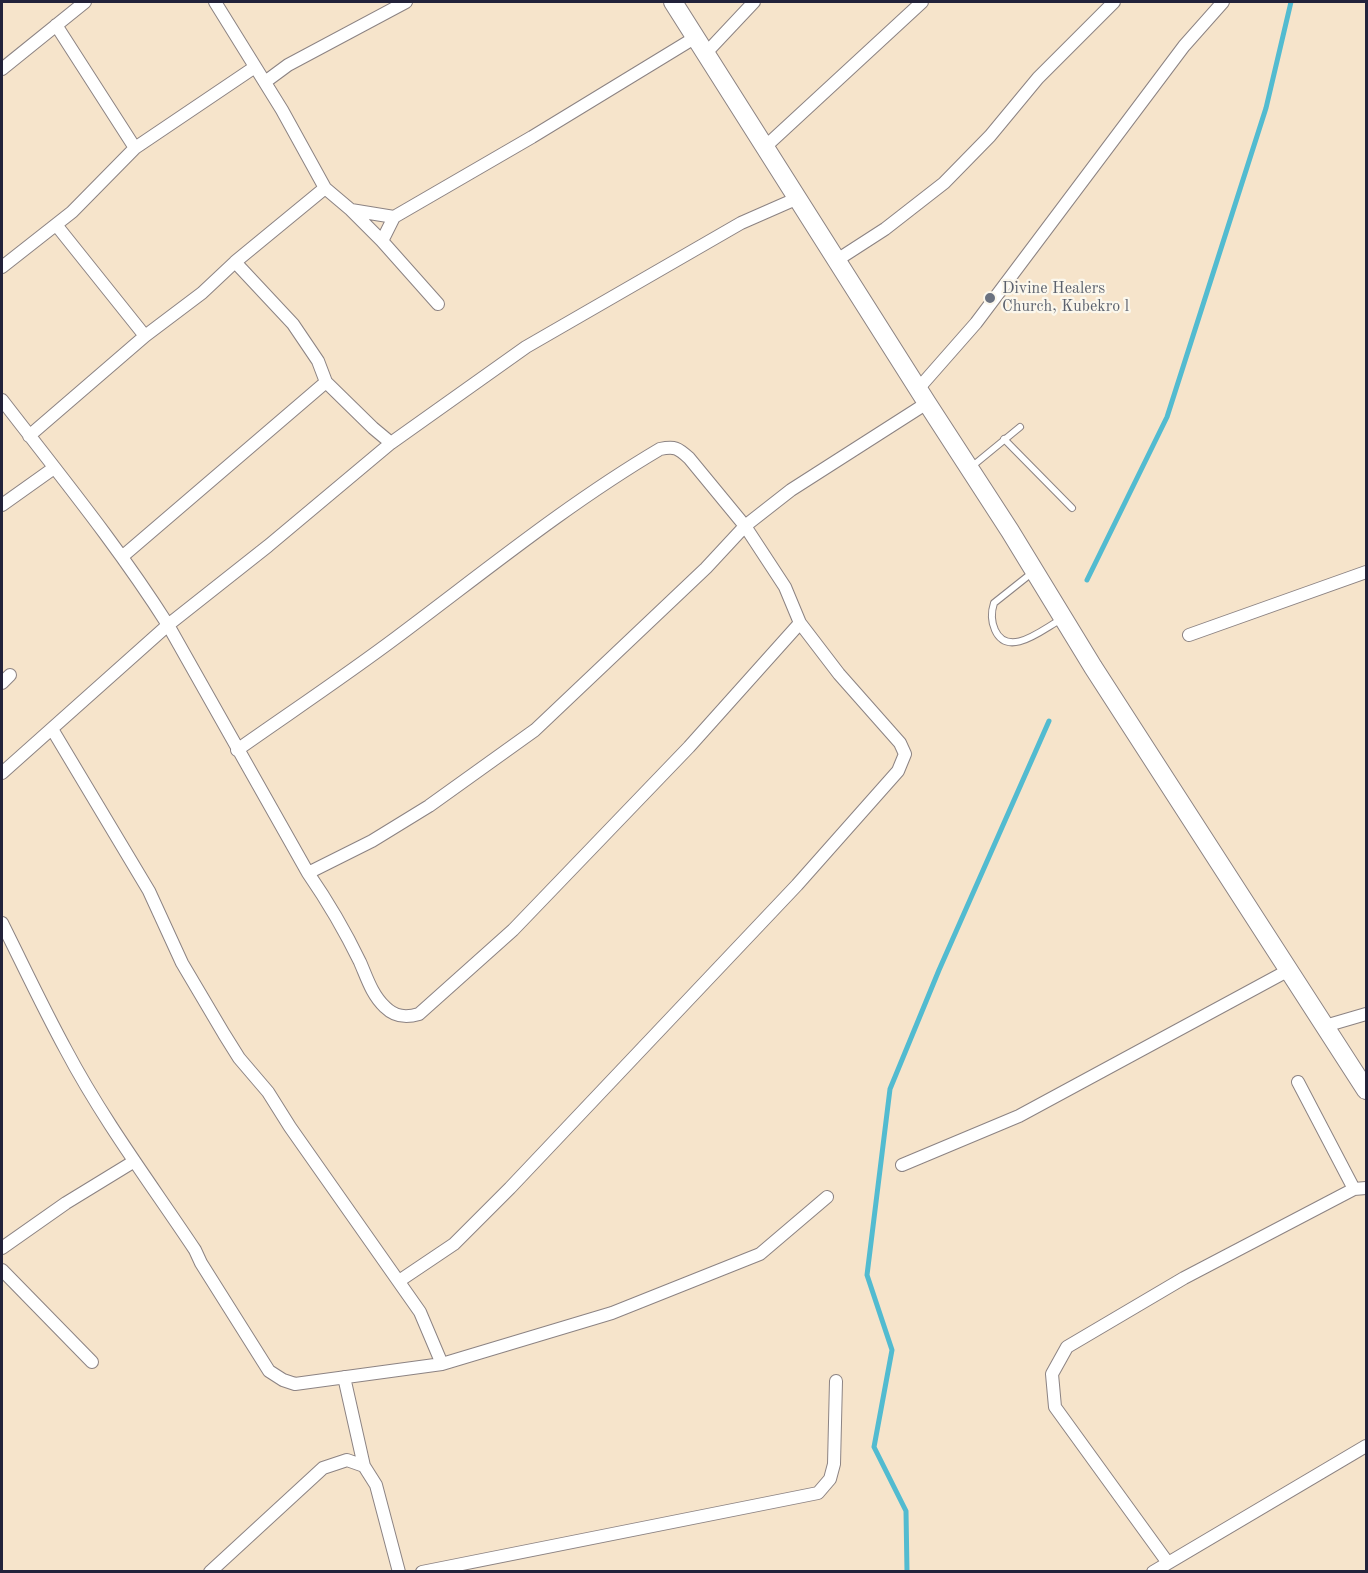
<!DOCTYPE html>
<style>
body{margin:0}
#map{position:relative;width:1368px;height:1573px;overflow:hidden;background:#f6e4cb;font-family:"Old Standard TT",serif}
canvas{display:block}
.frame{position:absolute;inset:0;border:3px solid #22223b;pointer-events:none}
</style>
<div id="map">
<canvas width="1368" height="1573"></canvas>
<div class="frame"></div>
</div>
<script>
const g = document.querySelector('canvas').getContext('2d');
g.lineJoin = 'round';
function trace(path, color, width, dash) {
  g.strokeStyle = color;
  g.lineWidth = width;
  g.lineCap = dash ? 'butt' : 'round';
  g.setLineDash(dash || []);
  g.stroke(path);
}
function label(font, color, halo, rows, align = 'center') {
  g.font = font + ' "Old Standard TT",serif';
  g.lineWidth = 4.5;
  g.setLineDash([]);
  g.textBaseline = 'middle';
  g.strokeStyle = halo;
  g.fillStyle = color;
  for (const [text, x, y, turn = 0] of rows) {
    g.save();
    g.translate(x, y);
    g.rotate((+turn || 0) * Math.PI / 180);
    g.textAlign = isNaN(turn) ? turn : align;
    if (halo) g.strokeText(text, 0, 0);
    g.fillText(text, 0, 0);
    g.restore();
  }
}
const stream = new Path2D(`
 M1087,580L1167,417L1266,108L1291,2
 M907,1572L906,1511L874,1447L892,1350L867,1275L890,1089L939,970L1049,721`);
const service = new Path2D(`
 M1004,439L1072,508
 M970,468L1020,427
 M1033,572L994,603C991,612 991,621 995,630C1008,659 1043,629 1060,620`);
const minor = new Path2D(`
 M215,2L282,110L325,188L351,210L382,241L438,304
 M56,25L135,148
 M706,53L754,2
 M2,69L85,2
 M265,82L288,65L406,2
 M765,147L922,2
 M351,210L394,217L532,137L696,37
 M57,226L145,336
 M382,241L394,217
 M837,260L885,229L944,183L990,136L1038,78L1114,2
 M235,262L293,324L318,361L326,382L373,428L391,443
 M2,267L72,212L135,148L255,67
 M918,389L976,323L1184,46L1223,2
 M2,400C59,474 118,546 168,625L308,873C328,902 345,931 360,962C367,978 372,995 385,1007C395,1017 406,1018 419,1014L513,930L689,747L800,623
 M29,436L145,336L202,293L235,262L325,188
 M2,505L54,468
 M123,556L326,382
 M1189,635L1366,572
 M2,683L10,675
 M52,729L149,891L182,963L224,1034L239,1058L268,1092L290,1127L420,1312L442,1364
 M237,750C291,712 345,676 397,637C484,572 567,504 660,449C675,446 678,448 689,458L745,526L785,587L800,623L839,674L900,743L905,754L898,771L797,885L510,1188L454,1244L399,1281
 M2,773L168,625L268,546L391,443L526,347L741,223L798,198
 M308,873L372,841L429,806L535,730L706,568L745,526L791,490L927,403
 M2,923C23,965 43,1008 66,1050C103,1120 151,1184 195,1250L201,1263L269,1371L283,1380L295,1384L442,1364L612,1313L760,1254L827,1197
 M1325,1026L1366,1014
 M1298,1082L1354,1189
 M902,1165L1019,1116L1289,970
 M2,1248L66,1203L133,1162
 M2,1270L92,1362
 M344,1377L364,1466
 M1168,1563L1055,1407L1052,1374L1067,1347L1184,1278L1354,1189L1366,1188
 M210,1572L323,1468L347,1460L364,1466L376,1485L399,1572
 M422,1572L818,1493L830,1479L834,1464L836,1381
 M1153,1572L1366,1446`);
const secondary = new Path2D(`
 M673,2L927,403L1010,531L1093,667L1366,1090`);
const markers = [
 [990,298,6,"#6b7280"]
];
const worshipNames = [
 ["Divine Healers",1002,289],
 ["Church, Kubekro l",1002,307]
];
trace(stream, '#52bbd0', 5);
trace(service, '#8c8383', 8);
trace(minor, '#8c8383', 14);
trace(secondary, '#8c8383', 20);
trace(service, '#fff', 6);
trace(minor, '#fff', 12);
trace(secondary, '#fff', 18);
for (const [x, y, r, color] of markers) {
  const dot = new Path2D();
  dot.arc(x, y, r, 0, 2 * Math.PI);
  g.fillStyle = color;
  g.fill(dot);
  trace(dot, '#fbf7ec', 2);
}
label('16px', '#5b616d', '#fbf7ec', worshipNames, 'left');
</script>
